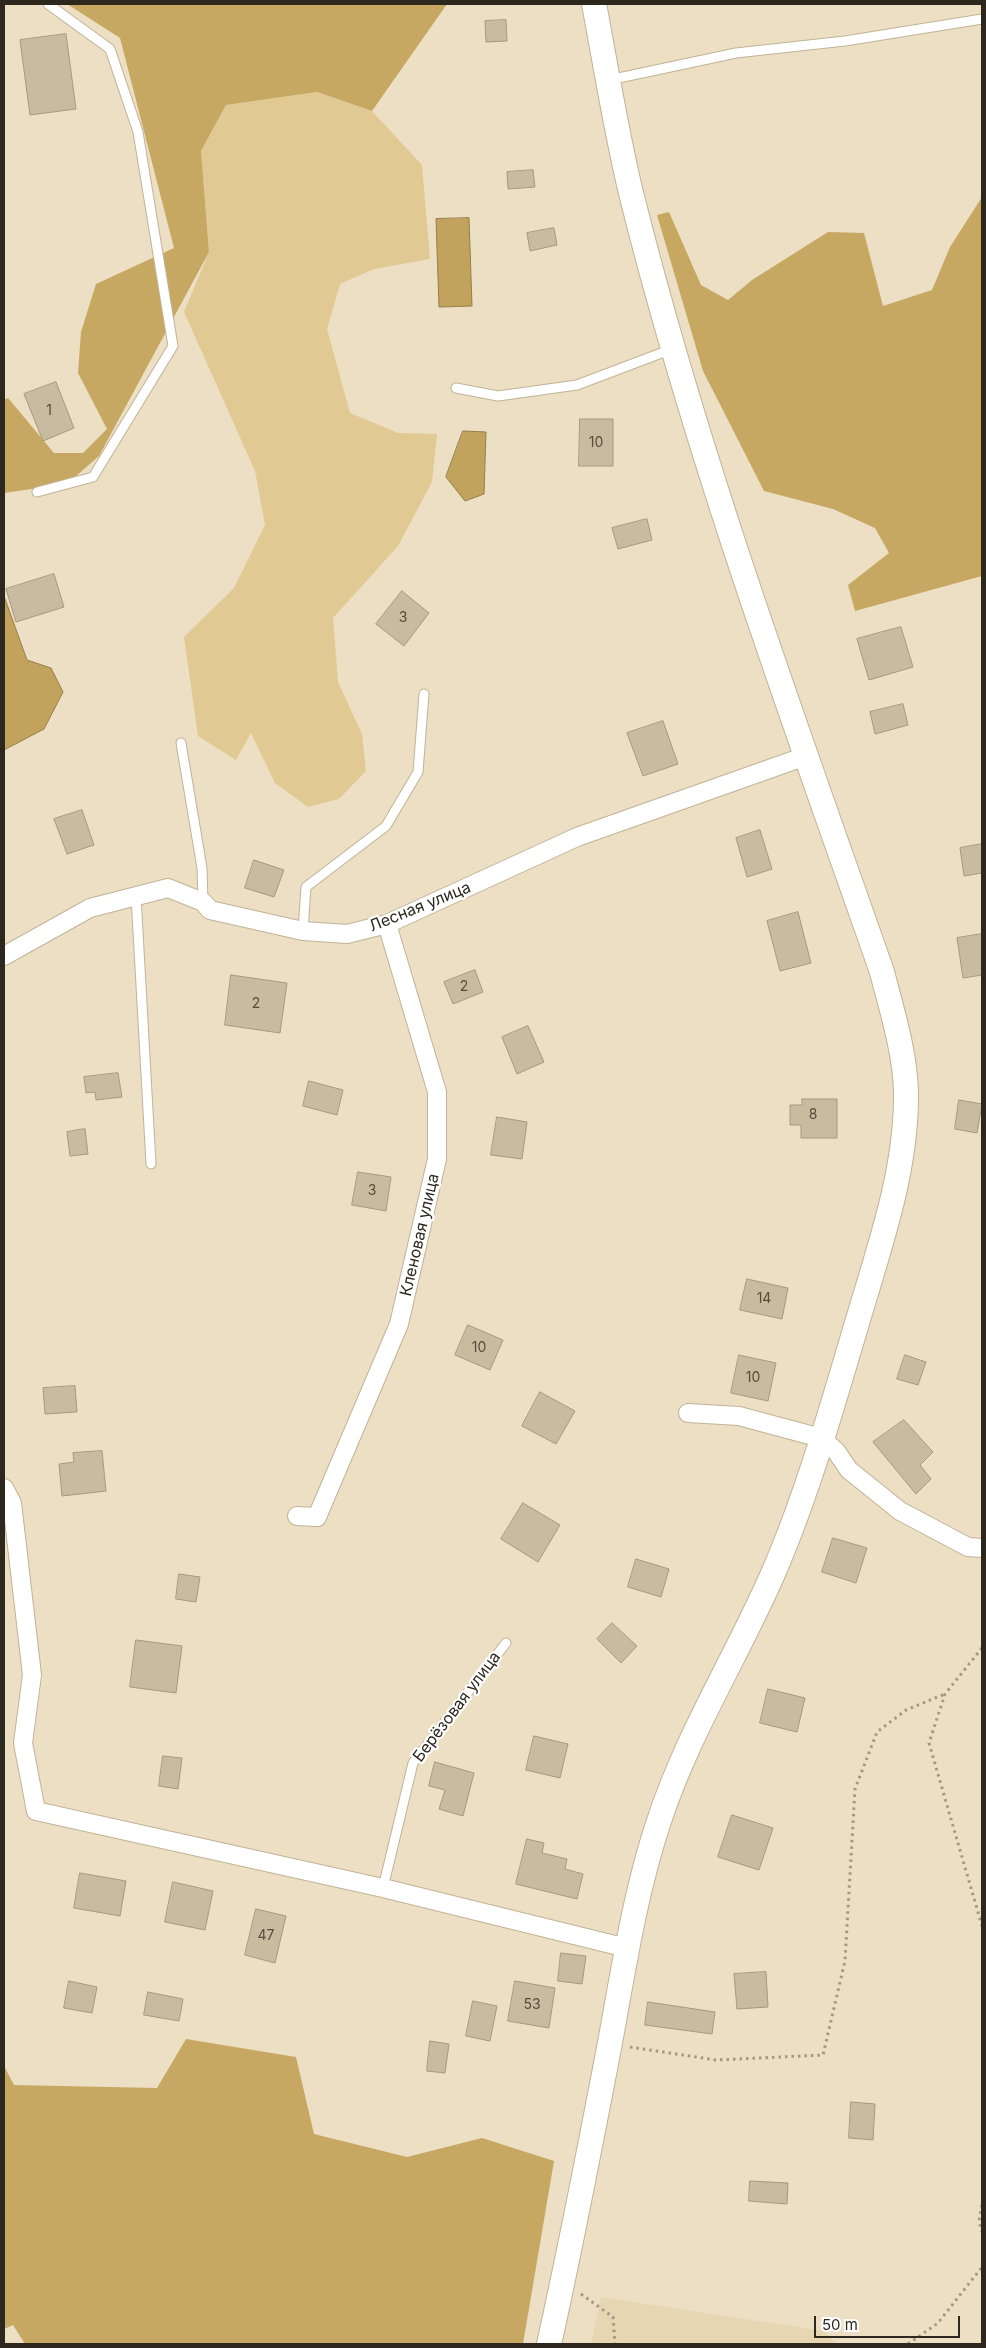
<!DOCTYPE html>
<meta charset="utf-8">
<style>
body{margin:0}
#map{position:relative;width:986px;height:2348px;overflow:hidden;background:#ecdfc3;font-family:Inter,sans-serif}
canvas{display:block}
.frame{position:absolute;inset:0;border:5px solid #2d281d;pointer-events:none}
.scale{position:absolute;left:814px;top:2316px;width:146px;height:22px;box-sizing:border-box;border:2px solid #2d281d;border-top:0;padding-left:6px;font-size:15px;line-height:18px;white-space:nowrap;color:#2d281d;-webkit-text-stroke:4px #fff;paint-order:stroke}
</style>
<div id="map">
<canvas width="986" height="2348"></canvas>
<div class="frame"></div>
<div class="scale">50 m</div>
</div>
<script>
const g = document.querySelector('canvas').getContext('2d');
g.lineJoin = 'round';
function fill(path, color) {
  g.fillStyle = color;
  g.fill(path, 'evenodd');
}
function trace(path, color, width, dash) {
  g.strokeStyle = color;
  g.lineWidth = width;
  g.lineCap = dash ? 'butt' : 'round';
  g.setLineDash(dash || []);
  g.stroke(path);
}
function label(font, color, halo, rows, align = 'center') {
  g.font = font + ' Inter,sans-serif';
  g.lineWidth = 4.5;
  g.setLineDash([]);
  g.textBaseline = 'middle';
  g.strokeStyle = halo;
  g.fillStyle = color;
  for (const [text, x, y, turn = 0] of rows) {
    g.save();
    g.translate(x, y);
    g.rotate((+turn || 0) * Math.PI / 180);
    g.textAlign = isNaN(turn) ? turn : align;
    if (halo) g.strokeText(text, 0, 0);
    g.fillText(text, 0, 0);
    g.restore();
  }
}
const built = new Path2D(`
 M601,2297L823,2331L838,2344H591Z`);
const green = new Path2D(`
 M317,92L372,111L422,165L430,259L374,269L340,284L327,329L350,413L398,433L437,434L432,482L398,546L333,618L338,682L362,734L366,771L339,799L308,807L275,783L251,733L236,760L198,736L184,637L234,588L265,525L255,471L184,312L209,252L201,151L226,105Z`);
const forest = new Path2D(`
 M67,4H447L372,111L317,92L226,105L201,151L209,252L99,456L67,484L4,493V400L8,398L54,453H83L107,429L78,373L81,332L96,284L174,248L120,38Z
 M982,197V576L855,611L848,585L889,553L875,528L833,509L764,491L703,371L657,215L669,212L701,285L728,300L752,280L828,232L864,233L883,306L932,290L950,247Z
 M186,2039L296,2057L314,2134L407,2157L482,2138L554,2161L523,2344H25L13,2325L4,2329V2066L14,2085L157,2088Z`);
const water = new Path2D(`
 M469,218L472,306L439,307L436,219Z
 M463,431L486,432L484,494L465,501L446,477Z
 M4,596L27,660L51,668L63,692L44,729L4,750Z`);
const building = new Path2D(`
 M506,20L507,41L486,42L485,21Z
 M66,34L76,109L30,115L20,40Z
 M533,170L535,187L508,189L507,172Z
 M554,228L557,245L530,251L527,233Z
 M56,382L74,428L43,441L24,394Z
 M580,419H613V466H579Z
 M647,519L652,540L618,549L612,528Z
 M54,574L64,607L16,622L6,589Z
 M402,591L429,613L404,646L376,624Z
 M901,627L913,667L869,680L857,639Z
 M903,704L908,725L875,734L870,712Z
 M663,721L678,764L643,776L627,733Z
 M82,810L94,845L67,854L54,819Z
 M760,830L772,869L747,877L736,838Z
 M982,844V873L964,876L960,848Z
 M254,860L284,870L274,897L245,888Z
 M798,912L811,963L780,971L767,921Z
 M982,934V975L963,978L957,938Z
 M475,970L483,992L453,1004L444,982Z
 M231,975L287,983L280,1033L225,1025Z
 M528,1026L544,1062L517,1074L502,1037Z
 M118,1073L122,1097L96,1100L95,1092L86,1093L84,1077Z
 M309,1081L343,1090L337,1115L303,1106Z
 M802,1099H837V1138H801V1125H790V1105H802Z
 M959,1100L982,1104L977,1133L955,1129Z
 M497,1117L527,1122L522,1159L491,1155Z
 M85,1129L88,1154L70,1156L67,1132Z
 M358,1172L391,1177L386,1211L352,1205Z
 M747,1279L788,1288L782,1319L740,1310Z
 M468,1325L503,1340L490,1370L455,1355Z
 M739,1355L776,1363L768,1401L731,1393Z
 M905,1355L926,1362L918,1385L897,1379Z
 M75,1386L77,1412L45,1414L43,1388Z
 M540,1392L575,1411L556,1444L522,1426Z
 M904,1420L933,1452L920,1465L931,1479L916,1494L873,1442Z
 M102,1451L106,1491L62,1496L59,1464L74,1462L73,1453Z
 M523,1503L560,1525L538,1562L501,1539Z
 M833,1538L867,1548L856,1583L822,1572Z
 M636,1559L669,1569L661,1597L628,1587Z
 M179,1574L200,1577L196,1602L176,1599Z
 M612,1623L637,1646L621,1663L597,1639Z
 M136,1640L182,1646L176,1693L130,1687Z
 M768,1689L805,1698L797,1732L760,1723Z
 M534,1736L568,1744L560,1778L526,1770Z
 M163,1756L182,1758L178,1789L159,1786Z
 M435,1762L474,1773L463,1816L439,1809L445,1790L429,1786Z
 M732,1815L773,1828L759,1870L718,1857Z
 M527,1839L544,1843L542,1853L567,1859L565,1869L583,1874L577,1899L516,1884Z
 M80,1873L126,1881L120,1916L74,1908Z
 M173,1882L213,1891L205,1930L165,1922Z
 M256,1909L286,1916L275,1963L245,1955Z
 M561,1953L586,1956L582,1984L558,1981Z
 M766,1972L768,2007L737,2009L734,1974Z
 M69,1981L97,1987L92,2013L64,2008Z
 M515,1981L555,1988L549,2028L508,2021Z
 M148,1992L183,1999L179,2021L144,2015Z
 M473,2001L497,2006L490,2041L466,2036Z
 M648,2002L715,2012L712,2034L645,2025Z
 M430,2041L449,2044L445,2073L427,2071Z
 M851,2102L875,2104L873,2140L849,2138Z
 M750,2181L788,2183L787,2204L749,2201Z`);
const path = new Path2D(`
 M982,1648L945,1694L929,1743L982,1926
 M630,2047L716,2060L823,2055L845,1961L855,1789L877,1732L906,1710L945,1694
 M982,2205L979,2221L982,2232
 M581,2294L613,2317L615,2344
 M908,2344L938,2323L982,2267`);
const lane = new Path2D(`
 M609,80L736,53L845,41L982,19
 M456,388L498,396L577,385L672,349
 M37,492L93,477L173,346L138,132L110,49L48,4
 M181,743L202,868L203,902
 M136,896L151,1164
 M303,931L306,887L386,826L418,772L424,694
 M383,1888L413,1763L506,1643`);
const street = new Path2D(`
 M4,956L90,908L168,888L203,902L210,910L303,931L347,934L387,924L577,837L806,756
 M688,1413L739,1416L821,1438L836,1451L849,1470L900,1511L968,1547L982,1548
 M4,1488L12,1503L32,1675L23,1743L36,1811L383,1888L627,1948
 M297,1516L317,1517L399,1324L437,1159V1092L387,924`);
const secondary = new Path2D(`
 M549,2344C571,2246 590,2147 609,2048C623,1973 634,1897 658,1824C687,1734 738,1655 775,1569C808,1492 833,1404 857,1323C879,1248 907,1171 906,1092C905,1052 892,1011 882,972C792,715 697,458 631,193C616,131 606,67 594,4`);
const numberNames = [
 ["1",49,411],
 ["10",596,443],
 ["3",403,618],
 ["2",464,987],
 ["2",256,1004],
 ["8",813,1115],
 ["3",372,1191],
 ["14",764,1299],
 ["10",479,1348],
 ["10",753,1378],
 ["47",266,1936],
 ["53",532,2005]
];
const streetNames = [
 ["Лесная улица",420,907,-22],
 ["Кленовая улица",420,1235,-77],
 ["Берёзовая улица",457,1707,-53]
];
fill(built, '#e6d6b2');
fill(green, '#e1c993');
fill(forest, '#c7a862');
fill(water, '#c1a35d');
trace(water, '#957e4a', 1);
fill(building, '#c8bb9f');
trace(building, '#a5997e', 1);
trace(lane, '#c0b397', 11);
trace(street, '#c0b397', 20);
trace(secondary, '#c0b397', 26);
trace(path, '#a29883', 3, [2.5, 4]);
trace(lane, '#fff', 9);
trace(street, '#fff', 18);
trace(secondary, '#fff', 24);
label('14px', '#544d3e', null, numberNames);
label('16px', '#2d281d', '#fff', streetNames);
</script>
